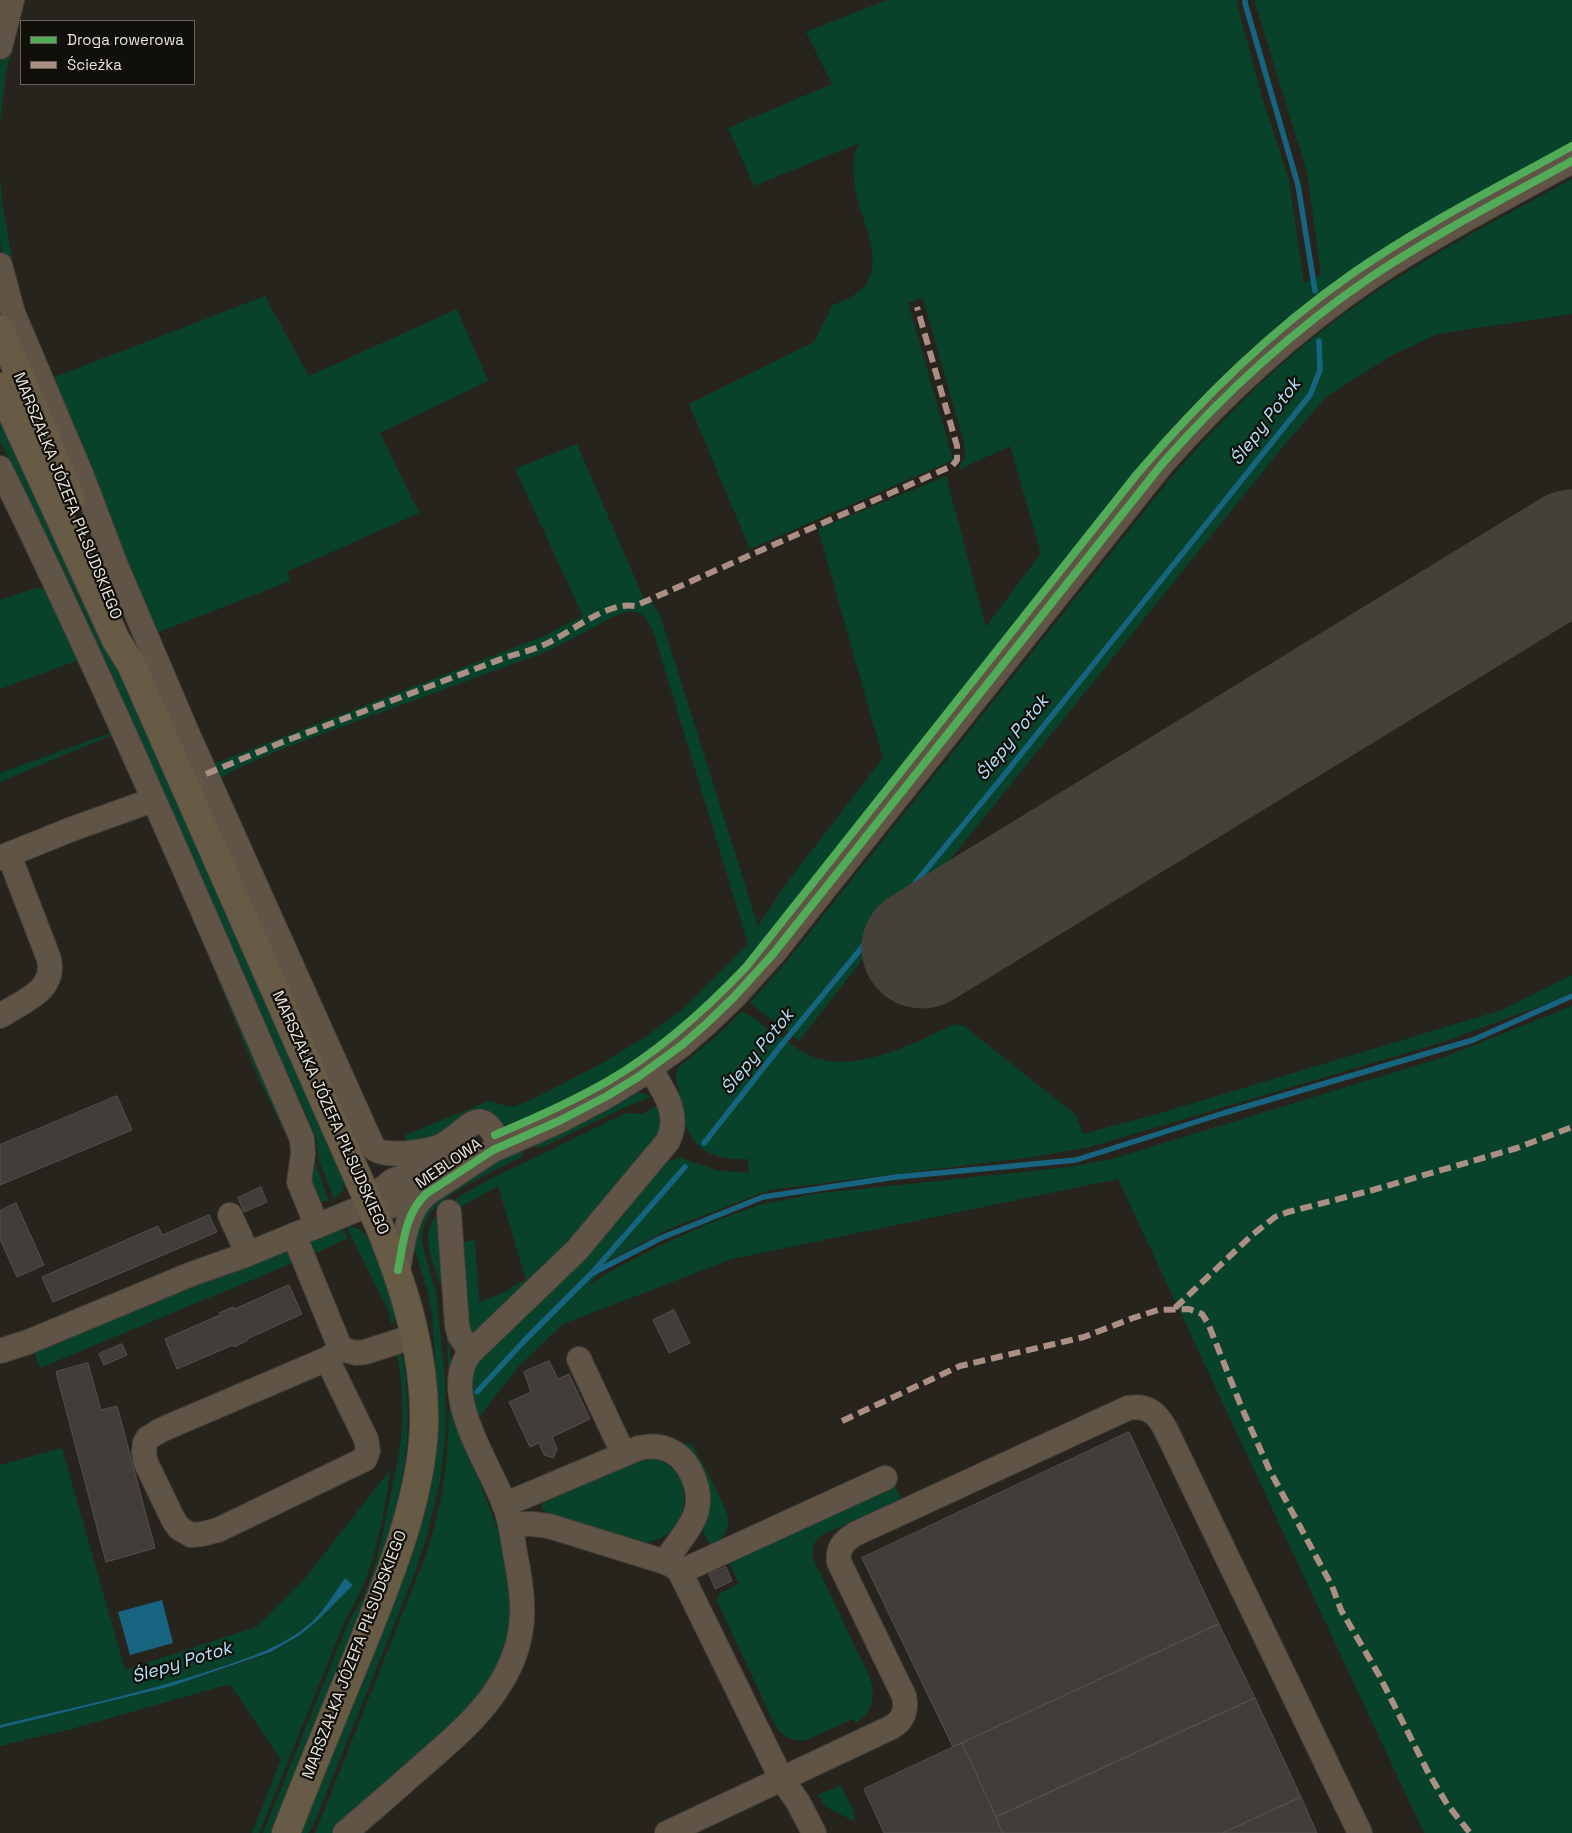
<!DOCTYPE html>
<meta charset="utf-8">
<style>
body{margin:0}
#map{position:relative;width:1572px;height:1833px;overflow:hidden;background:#27241d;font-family:"Space Grotesk",sans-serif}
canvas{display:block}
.legend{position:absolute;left:20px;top:20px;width:175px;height:65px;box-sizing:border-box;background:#110f0a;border:1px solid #67655e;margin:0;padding:6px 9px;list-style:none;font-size:15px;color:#e8e5dd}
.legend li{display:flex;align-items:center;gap:10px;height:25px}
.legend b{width:25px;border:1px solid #67655e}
</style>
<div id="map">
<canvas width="1572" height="1833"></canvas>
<ul class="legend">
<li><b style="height:6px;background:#51ab58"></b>Droga rowerowa</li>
<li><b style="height:6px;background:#ac8f84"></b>Ścieżka</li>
</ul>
</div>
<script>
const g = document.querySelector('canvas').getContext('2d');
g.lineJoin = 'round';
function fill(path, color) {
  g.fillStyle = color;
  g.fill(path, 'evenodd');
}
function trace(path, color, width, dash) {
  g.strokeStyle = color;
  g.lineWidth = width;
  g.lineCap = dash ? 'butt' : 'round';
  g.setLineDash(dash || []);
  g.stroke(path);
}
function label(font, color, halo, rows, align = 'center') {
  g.font = font + ' "Space Grotesk",sans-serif';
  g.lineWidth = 4.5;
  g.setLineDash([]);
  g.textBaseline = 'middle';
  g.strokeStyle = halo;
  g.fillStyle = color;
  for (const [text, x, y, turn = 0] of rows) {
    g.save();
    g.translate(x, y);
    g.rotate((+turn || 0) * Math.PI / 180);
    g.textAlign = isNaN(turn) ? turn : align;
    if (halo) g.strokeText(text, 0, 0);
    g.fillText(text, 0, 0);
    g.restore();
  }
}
const green = new Path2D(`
 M17,0H25L6,71L0,124V64Z
 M887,0H1236L1262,97L1289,180L1304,283L1321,275L1307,172L1254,0H1572V143C1499,184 1424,220 1355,268C1292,311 1232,362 1180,419C1165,435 1151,453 1136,470L748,959C700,1013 645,1058 581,1092C555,1106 528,1117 502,1129V1132C496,1126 489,1117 480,1116C463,1115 456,1130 444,1138C433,1146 401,1152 387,1148C382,1147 379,1143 375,1139L149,636L113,549L98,507L48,393L22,326L8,283L0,241V173L2,201L20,306L52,378L265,296L309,376L457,309L488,381L380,433L419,513L287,572L290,581L154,634L213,764L542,637L583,616L515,469L577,444L643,597L651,602L659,612L758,926L786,884L883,758L818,529L946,476L986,627L1041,553L1010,446L958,470L965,457L964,443L923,298L908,303L953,460L750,549L689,404L814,342L833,305C843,301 855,296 863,288C887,260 860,221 856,192C854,183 852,161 855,153C856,150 858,146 859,143L754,186L728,128L832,84L806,32ZM634,611C646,615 649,622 654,634L748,944L685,1007L645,1037L608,1060L535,1098L513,1107L489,1101L405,1135L407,1143L381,1146L218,779L247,764L287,747L548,651L621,613Z
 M1572,179V314L1437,334L1391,356L1327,396L1285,444L920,897L904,906L799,1041L750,1003L787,961L1169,480C1216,426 1266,374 1323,330C1400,270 1487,225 1572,179Z
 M0,421C34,499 75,574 111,651L344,1177L343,1190L334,1199L319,1161L316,1137L111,673L75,594L0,441Z
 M36,588L44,589L50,593L82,659L0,689V600Z
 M99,700L114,734L0,782V773L108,734L109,730L96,702Z
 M155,825L293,1137L291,1146L259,1080Z
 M1572,975V992L1549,1003L1440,1043L1086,1148L1033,1157L769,1190L669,1229L610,1260L588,1286L609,1272L657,1247L710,1223L759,1205L812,1194L1070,1167L1112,1159L1444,1057L1572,1006V1833H1424L1118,1179L732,1259L563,1324L518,1367L476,1421L473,1407L470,1368L667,1161L681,1158L719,1171L749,1173L748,1159C695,1161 687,1137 675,1092L680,1090C676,1081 674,1075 679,1067L721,1032L742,1011L760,1022L767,1030L769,1029C784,1037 796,1050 811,1056C854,1075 915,1043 954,1024L964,1026L1076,1115L1083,1134L1157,1114L1502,1010Z
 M632,1093H643L651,1097L632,1104L541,1148L535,1147L533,1144Z
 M659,1104L662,1115L658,1139L549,1265L478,1332L469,1331L462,1244L464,1242L475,1240L479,1302L508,1291L513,1286L526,1280L498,1186L441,1218L452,1382L463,1439L500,1535L510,1601L508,1641L491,1681L478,1697L432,1746L332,1833H315L426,1555C455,1471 452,1384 443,1297C440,1271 415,1239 437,1215C456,1194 502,1173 528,1161C561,1145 593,1129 626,1113L642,1114Z
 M523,1148L524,1151L522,1157C500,1168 444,1193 431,1213C424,1222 421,1234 422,1245L436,1292L445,1380L446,1428L440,1481L426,1539L414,1575L315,1821L308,1833H301L409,1565L428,1500L435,1463L436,1442L437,1390L432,1315L428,1293L414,1247L423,1210L478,1170Z
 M314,1157L315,1162L329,1201H322L318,1199L309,1179Z
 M340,1226L348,1238L310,1256L309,1250L313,1239Z
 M346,1226C351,1226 356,1227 361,1230C375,1240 389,1294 394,1311L395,1320L391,1324L390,1314Z
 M284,1250L288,1251L295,1262L40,1368L33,1349Z
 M397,1354L402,1355L404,1360C407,1388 409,1416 407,1443C400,1520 370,1590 342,1661C319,1718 296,1776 272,1833H263L349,1621L363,1598L371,1578L379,1551L399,1454L402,1429V1388Z
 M395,1443C385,1501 379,1568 346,1618L259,1833H252L281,1760L230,1684L71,1729L0,1746V1728L172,1686L271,1653L300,1635L316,1622L345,1579C333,1596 323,1613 307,1626C276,1650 239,1661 203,1673C136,1694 68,1710 0,1725V1465L62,1448L125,1670L256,1627L306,1577L390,1470Z
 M688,1443L693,1446C700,1460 728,1508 728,1519C728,1533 722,1541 711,1547L699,1522L677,1445Z
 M638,1458C645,1458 652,1458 658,1460C701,1474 689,1547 638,1542L547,1512L543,1509L542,1504L547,1499Z
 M892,1479L901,1499L822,1535C813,1542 811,1548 813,1558L869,1676C876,1695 874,1711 856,1723L853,1719L807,1740C791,1742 782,1737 774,1723L717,1601L720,1593L739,1584L730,1563L867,1498Z
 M841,1785L854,1812V1821L826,1807L818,1795Z`);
const water = new Path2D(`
 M345,1578L353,1585L316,1622L300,1635L271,1652L172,1686L0,1728V1725C68,1709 136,1694 203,1673C239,1661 277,1650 307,1626C323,1613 333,1595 345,1578Z
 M162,1600L173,1643L130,1655L118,1612Z`);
const stream = new Path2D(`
 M1245,0V3L1298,185L1315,291
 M704,1143L779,1048L1001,779L1310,395L1320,370L1319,341
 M591,1274L661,1238L763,1197L896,1177L1076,1160L1224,1113L1473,1040L1572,996
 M477,1392L525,1340L591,1274L685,1167`);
const runway = new Path2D(`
 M922,948L1572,550`);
const building = new Path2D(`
 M117,1096L132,1130L0,1185V1145Z
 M261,1187L267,1202L244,1212L238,1198Z
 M16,1203L44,1265L17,1277L0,1239V1211Z
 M209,1215L217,1232L53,1302L42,1277L158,1226L162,1235Z
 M289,1285L302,1314L247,1339V1341L234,1347L233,1345L177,1369L165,1339L220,1315L219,1313L233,1307L234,1309Z
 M674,1310L690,1343L669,1353L653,1320Z
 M122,1344L127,1355L104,1365L99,1354Z
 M549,1361L558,1379L569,1374L590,1419L552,1437L557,1449L553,1458L544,1455L539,1443L530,1447L509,1402L531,1392L524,1372Z
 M88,1363L101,1410L117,1406L155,1548L106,1562L56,1372Z
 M1129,1432L1219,1624L953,1747L862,1558Z
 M726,1567L732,1581L715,1589L709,1574Z
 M1219,1624L1255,1698L996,1817L962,1743Z
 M1255,1698L1301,1797L1223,1833H1003L996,1817Z
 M962,1743L1003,1833H884L864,1789Z
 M1301,1797L1317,1833H1223Z`);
const minor = new Path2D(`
 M0,47L12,0
 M0,265L13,313L82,476L115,563L186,730L373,1147C381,1159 431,1152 443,1145C469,1131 481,1099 500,1147
 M0,468C108,688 204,914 302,1139L303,1154L299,1182L317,1226L370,1204L379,1192L392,1181L405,1176L470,1156
 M0,858L72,829L153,800
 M0,1016C23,1001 56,991 49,959L9,855
 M370,1204L392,1206L426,1194
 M449,1212L457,1326L460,1336L471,1352
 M230,1215L248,1254L294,1235
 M317,1226L294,1235L337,1340C340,1349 335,1355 327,1359L161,1430L148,1438L145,1443L144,1452L146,1463L174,1521L179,1528L191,1535L202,1534L218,1530L365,1459L368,1451L366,1439L327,1359
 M398,1270C403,1245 405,1213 426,1194L493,1150L559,1121L607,1096L638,1077L682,1045L706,1024L734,997L773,954L1162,464C1225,392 1293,330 1371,277C1435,234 1505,198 1572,161
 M338,1348L356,1353L365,1352L415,1336
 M0,1351L28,1342L189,1275L248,1254
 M579,1359L623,1453
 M504,1505L639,1448C649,1446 659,1445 669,1450C690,1459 703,1491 696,1513C691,1529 674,1547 665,1562
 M510,1524H532L549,1526L665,1562L674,1566L680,1572L885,1478
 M680,1572L781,1778L798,1802L814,1833
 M345,1833C371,1811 397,1788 422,1766C454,1738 486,1712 506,1674C528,1633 524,1597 515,1553C513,1539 511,1525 507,1512C495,1471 437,1395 470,1353L577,1250L668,1141C681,1114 664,1091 650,1069
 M667,1833L892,1727C904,1720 907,1709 904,1696L839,1562C837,1548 844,1541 855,1534L1128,1408C1147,1405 1156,1412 1165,1428L1360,1833`);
const major = new Path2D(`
 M0,329L71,498
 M0,387L116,640L131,664L378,1223C405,1288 426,1356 424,1427C421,1501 388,1581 361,1648C336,1709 310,1771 286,1833`);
const quiet = new Path2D(`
 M206,774L280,743L504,658C516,654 529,651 541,646C569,635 605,601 635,606L952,466L957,460V446L917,307
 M1175,1308L1252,1235L1275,1217L1288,1212L1373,1190L1517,1148L1572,1127
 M842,1421L960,1366L1084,1337L1133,1318L1158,1310L1189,1309L1202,1314L1208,1323L1241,1406L1269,1469L1332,1586L1341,1610L1379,1675L1429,1774L1447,1804L1470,1833`);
const cycleway = new Path2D(`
 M495,1135C533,1119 572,1102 608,1081C660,1051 705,1010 746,967L1137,474C1202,398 1270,331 1353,273C1422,225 1498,187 1572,146
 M398,1270C403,1245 405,1213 426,1194L493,1150L559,1121L607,1096L638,1077L682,1045L706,1024L734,997L773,954L1162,464C1225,392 1293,330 1371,277C1435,234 1505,198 1572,161`);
const streetNames = [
 ["MARSZAŁKA JÓZEFA PIŁSUDSKIEGO",67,496,68],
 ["MARSZAŁKA JÓZEFA PIŁSUDSKIEGO",330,1113,66],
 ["MEBLOWA",449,1164,-34],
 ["MARSZAŁKA JÓZEFA PIŁSUDSKIEGO",355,1655,-69]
];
const waterNames = [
 ["Ślepy Potok",1266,422,-53],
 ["Ślepy Potok",1013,738,-51],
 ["Ślepy Potok",758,1052,-51],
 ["Ślepy Potok",182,1663,-17]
];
fill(green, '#09422b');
fill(water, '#166480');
trace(stream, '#166480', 5.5);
trace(runway, '#454138', 121);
fill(building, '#423d3b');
trace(building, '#54504d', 1);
trace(minor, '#413e39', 26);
trace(major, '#413e39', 30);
trace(minor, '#5f5445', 24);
trace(major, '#685b46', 28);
trace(quiet, '#ac8f84', 6, [12, 6]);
trace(cycleway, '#51ab58', 8);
label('16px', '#e8e5dd', '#110f0a', streetNames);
label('italic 18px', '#b4e2f9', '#110f0a', waterNames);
</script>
